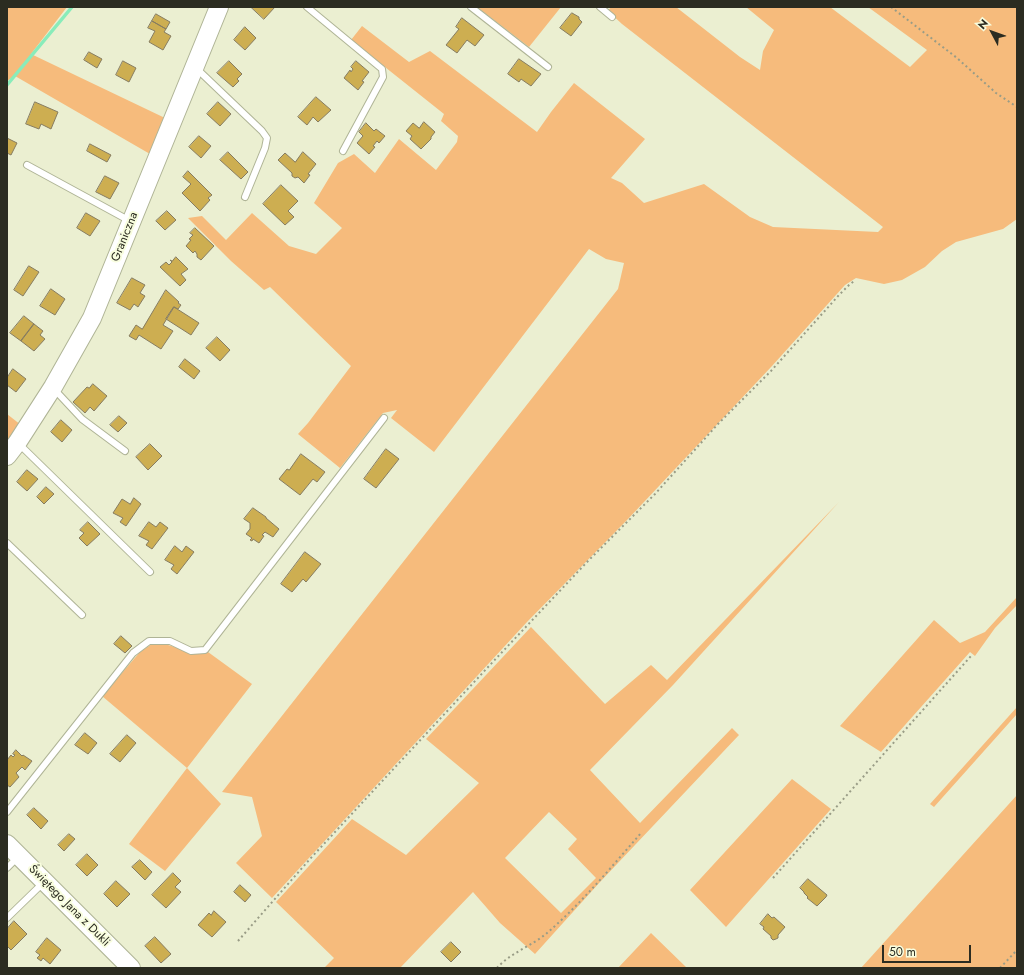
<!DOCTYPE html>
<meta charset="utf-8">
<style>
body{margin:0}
#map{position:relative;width:1024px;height:975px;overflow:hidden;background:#ebefd1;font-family:Jost,sans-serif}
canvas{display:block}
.frame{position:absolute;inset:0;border:8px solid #2b2c21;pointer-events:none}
.north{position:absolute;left:972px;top:12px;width:40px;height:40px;-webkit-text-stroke:3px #f8fdde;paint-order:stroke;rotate:311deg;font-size:11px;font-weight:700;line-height:16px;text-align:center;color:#2b2c21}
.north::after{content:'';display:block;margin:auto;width:14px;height:18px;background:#2b2c21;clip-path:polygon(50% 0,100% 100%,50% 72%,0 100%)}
.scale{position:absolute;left:882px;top:945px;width:89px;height:18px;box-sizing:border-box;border:2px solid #2b2c21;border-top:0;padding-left:5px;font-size:12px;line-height:14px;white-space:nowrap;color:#2b2c21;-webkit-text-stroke:3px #f8fdde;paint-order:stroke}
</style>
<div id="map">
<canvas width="1024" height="975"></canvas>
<div class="frame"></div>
<div class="north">N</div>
<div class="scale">50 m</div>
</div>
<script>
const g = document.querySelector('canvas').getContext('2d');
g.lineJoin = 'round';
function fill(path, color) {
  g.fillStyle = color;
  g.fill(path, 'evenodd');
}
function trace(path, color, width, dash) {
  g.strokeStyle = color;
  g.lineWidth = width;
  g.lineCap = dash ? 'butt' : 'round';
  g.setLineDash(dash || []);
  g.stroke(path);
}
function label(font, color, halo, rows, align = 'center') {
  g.font = font + ' Jost,sans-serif';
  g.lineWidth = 4;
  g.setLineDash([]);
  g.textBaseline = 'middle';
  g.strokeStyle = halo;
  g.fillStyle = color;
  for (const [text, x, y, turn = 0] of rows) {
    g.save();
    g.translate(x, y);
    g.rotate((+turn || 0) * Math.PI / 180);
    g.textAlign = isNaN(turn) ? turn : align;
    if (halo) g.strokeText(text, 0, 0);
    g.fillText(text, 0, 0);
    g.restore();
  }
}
const green = new Path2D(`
 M7,7H67L31,54L165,118L150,154L15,76L7,81Z
 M477,7H561L529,47Z
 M611,7H676L740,57L760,70L763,51L774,30L746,7H830L910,67L927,50L868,7H1017V219L1003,229L956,242L942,251L925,267L902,280L884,284L856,278L845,285L772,366L628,519L527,622L272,898L236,863L262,836L252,797L222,792L618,289L624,263L606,259L589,249L434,452L391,418L397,410L383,413L340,468L298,434L308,423L351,366L270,287L264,290L231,261L188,218L202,216L226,240L252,213L289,246L316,254L342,228L314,203L338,163L354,154L375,173L399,139L436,170L457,142L458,136L441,121L444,114L351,40L362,26L409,62L430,51L537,132L551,112L574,83L645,139L611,178L622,183L644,203L704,184L750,217L773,227L878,232L883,227L622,24L608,11Z
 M7,414L21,425L7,445Z
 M839,502L673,685L590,770L640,823L732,728L739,735L600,882L535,954L500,923L473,892L400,968H324L334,958L276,902L352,819L406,855L479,783L426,739L531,627L605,704L651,665L667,680ZM549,812L577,839L568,849L596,878L561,913L505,858Z
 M1017,597V605L995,628L975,656L970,652L881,752L840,726L934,620L960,643L985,632Z
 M152,644C157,644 163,644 168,645C184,649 190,658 208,652L252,684L187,768L221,804L165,871L129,844L187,768L102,696L140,652Z
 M1017,707V714L934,807L930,804Z
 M792,779L831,809L726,927L690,890Z
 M1017,795V968H861Z
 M651,933L687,968H618Z`);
const stream = new Path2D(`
 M7,85L72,7`);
const building = new Path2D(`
 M251,7H275L264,19Z
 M572,13L579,17V19L582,22L571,36L560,28Z
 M156,14L170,22L166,29L152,21Z
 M462,18L484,35L475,46L467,40L457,53L446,45L459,29L456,27Z
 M152,21L166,29L164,32L171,36L163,50L149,42L155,31L148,28Z
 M245,27L256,38L245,50L234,40Z
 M89,52L102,59L97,68L84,60Z
 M519,59L541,74L531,86L521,79L519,82L508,74Z
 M123,61L136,68L129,82L116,75Z
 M229,61L242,74L237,79L239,81L233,87L217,73Z
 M356,61L369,72L362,81L364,82L358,90L344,78L350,70L351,72L353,69L351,67Z
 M316,97L331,110L318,122L313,117L307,125L298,117Z
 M35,102L58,112L51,129L41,124L39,129L26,124Z
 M218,102L231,114L220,126L207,114Z
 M424,122L435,132L431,137V139L421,149L410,139L412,136L406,131L413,123L419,128Z
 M366,123L374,131L376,129L385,136L379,143L377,141L373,146L375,147L369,154L357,143L363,136L359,132Z
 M199,136L211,146L201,158L189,147Z
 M7,138L17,143L11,155L7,153Z
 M90,144L111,155L107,162L87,151Z
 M228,152L248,172L241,179L220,160Z
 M303,152L316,164L308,174L310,175L304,183L298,177L295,178L292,176V173L278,160L285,153L295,162Z
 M188,171L212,195L208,198L210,200L200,211L182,193L191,184L183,177Z
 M105,176L119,183L110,199L96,192Z
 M281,185L298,201L288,211L294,217L285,225L263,204Z
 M167,211L176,220L165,230L156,221Z
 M86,213L100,221L90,236L77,228Z
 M195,228L214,246L201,260L197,257V254L195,251L193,253L186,246L191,240L189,239L193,235L190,233Z
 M176,257L188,269L181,274L186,280L180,286L160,267L166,262L169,265L172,262L170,260L172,261Z
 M29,266L39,272L23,296L14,290Z
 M132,278L145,285L140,293L145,296L138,307L134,304L130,310L117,303Z
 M51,289L65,299L55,315L40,306Z
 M166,290L179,302L178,303L181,305L178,309L174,307L163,325L173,331L161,349L139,335L136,340L129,336L136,325L142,329Z
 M174,307L199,323L191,335L166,319Z
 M24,316L34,324L21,341L10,333Z
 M34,324L43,331L40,335L45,339L34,351L21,341Z
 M217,337L230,350L220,361L206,348Z
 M185,359L200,371L194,379L179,367Z
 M13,369L26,379L16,392L7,385V378Z
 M93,384L107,396L94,411L90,407L85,413L73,402L87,387L89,388Z
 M119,416L127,423L118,432L110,425Z
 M61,420L72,430L62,442L51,432Z
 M150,444L162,456L148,470L136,457Z
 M386,449L399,459L376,488L364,479Z
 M301,454L325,472L317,482L313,479L300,495L279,479L287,469L289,470Z
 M27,470L38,479L27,491L17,482Z
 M46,487L54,494L44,504L37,497Z
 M134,498L141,504L126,526L120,522L123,518L113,513L122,499L130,504Z
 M253,508L266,517V518L279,529L273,537L265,532L262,535L264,536L259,543L253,539L252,541L250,540L252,538L246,534L250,529V523L244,519Z
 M88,522L100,534L87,546L79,538L84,533L80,530Z
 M149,522L156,527L160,522L168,528L152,549L146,545L149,541L139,536Z
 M175,546L182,552L186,546L194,552L177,574L171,569L174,565L165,560Z
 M305,552L321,564L306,582L303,579L292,592L281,584Z
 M121,636L132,646L125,653L114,644Z
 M85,733L97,743L88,754L75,745Z
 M127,735L136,743L120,762L110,754Z
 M16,750L22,756L23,755L32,761L25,770L22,767L16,773L19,777L10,787L7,785V760L11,755L13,757L15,755L13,754Z
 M34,808L48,821L41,829L27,815Z
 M69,834L75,839L64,851L58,845Z
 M87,854L98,865L87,876L76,865Z
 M140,860L152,872L145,880L132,867Z
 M173,873L181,881L175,887L181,892L166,908L152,895Z
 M808,879L827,895L826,897L817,906L807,898L808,897L804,893V892L800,888Z
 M116,881L130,894L117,907L104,894Z
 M240,885L251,895L245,902L234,892Z
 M214,911L226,922L212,937L198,925L209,913L211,915Z
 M768,914L772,918L774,917L785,927L778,935V938L776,939L773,940L771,938V936L763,929L764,927L760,924Z
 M14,921L27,934L11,950L7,946V929Z
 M155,937L171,954L161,963L145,946Z
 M47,938L61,950L50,964L43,958L41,961L37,958L40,955L36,952Z
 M451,942L461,952L451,962L441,952Z`);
const path = new Path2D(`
 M891,7L957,58L996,93L1017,107
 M773,878L971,656
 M238,941L309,860L489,666L588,561L655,494L718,424L771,371L839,295L849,285L854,281
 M497,968C510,953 532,946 547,933C582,903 612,866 642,832
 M1000,968L1017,950`);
const lane = new Path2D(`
 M307,7L382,69L383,77L343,151
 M471,7L548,67
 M600,7L612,17
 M197,69L262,131L267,138L265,148L245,197
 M27,165L130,221
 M54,389L82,419L125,451
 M18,443L150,572
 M7,543L82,615
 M7,812L133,653L149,641H170L191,651L205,650L384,418
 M7,868L17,858
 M7,918L43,883`);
const secondary = new Path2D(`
 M7,456L17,443L53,387L92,318L219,7
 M7,844L131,968`);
const streetNames = [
 ["Graniczna",125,237,-68],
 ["Świętego Jana z Dukli",69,906,45]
];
fill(green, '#f6bb7c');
trace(stream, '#89ecba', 3.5);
fill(building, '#cdae51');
trace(building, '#867c61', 1);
trace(lane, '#afb496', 8);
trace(secondary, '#afb496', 20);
trace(path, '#999c86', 2, [2, 3]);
trace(lane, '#fff', 6);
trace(secondary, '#fff', 18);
label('12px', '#2b2c21', '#f8fdde', streetNames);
</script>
